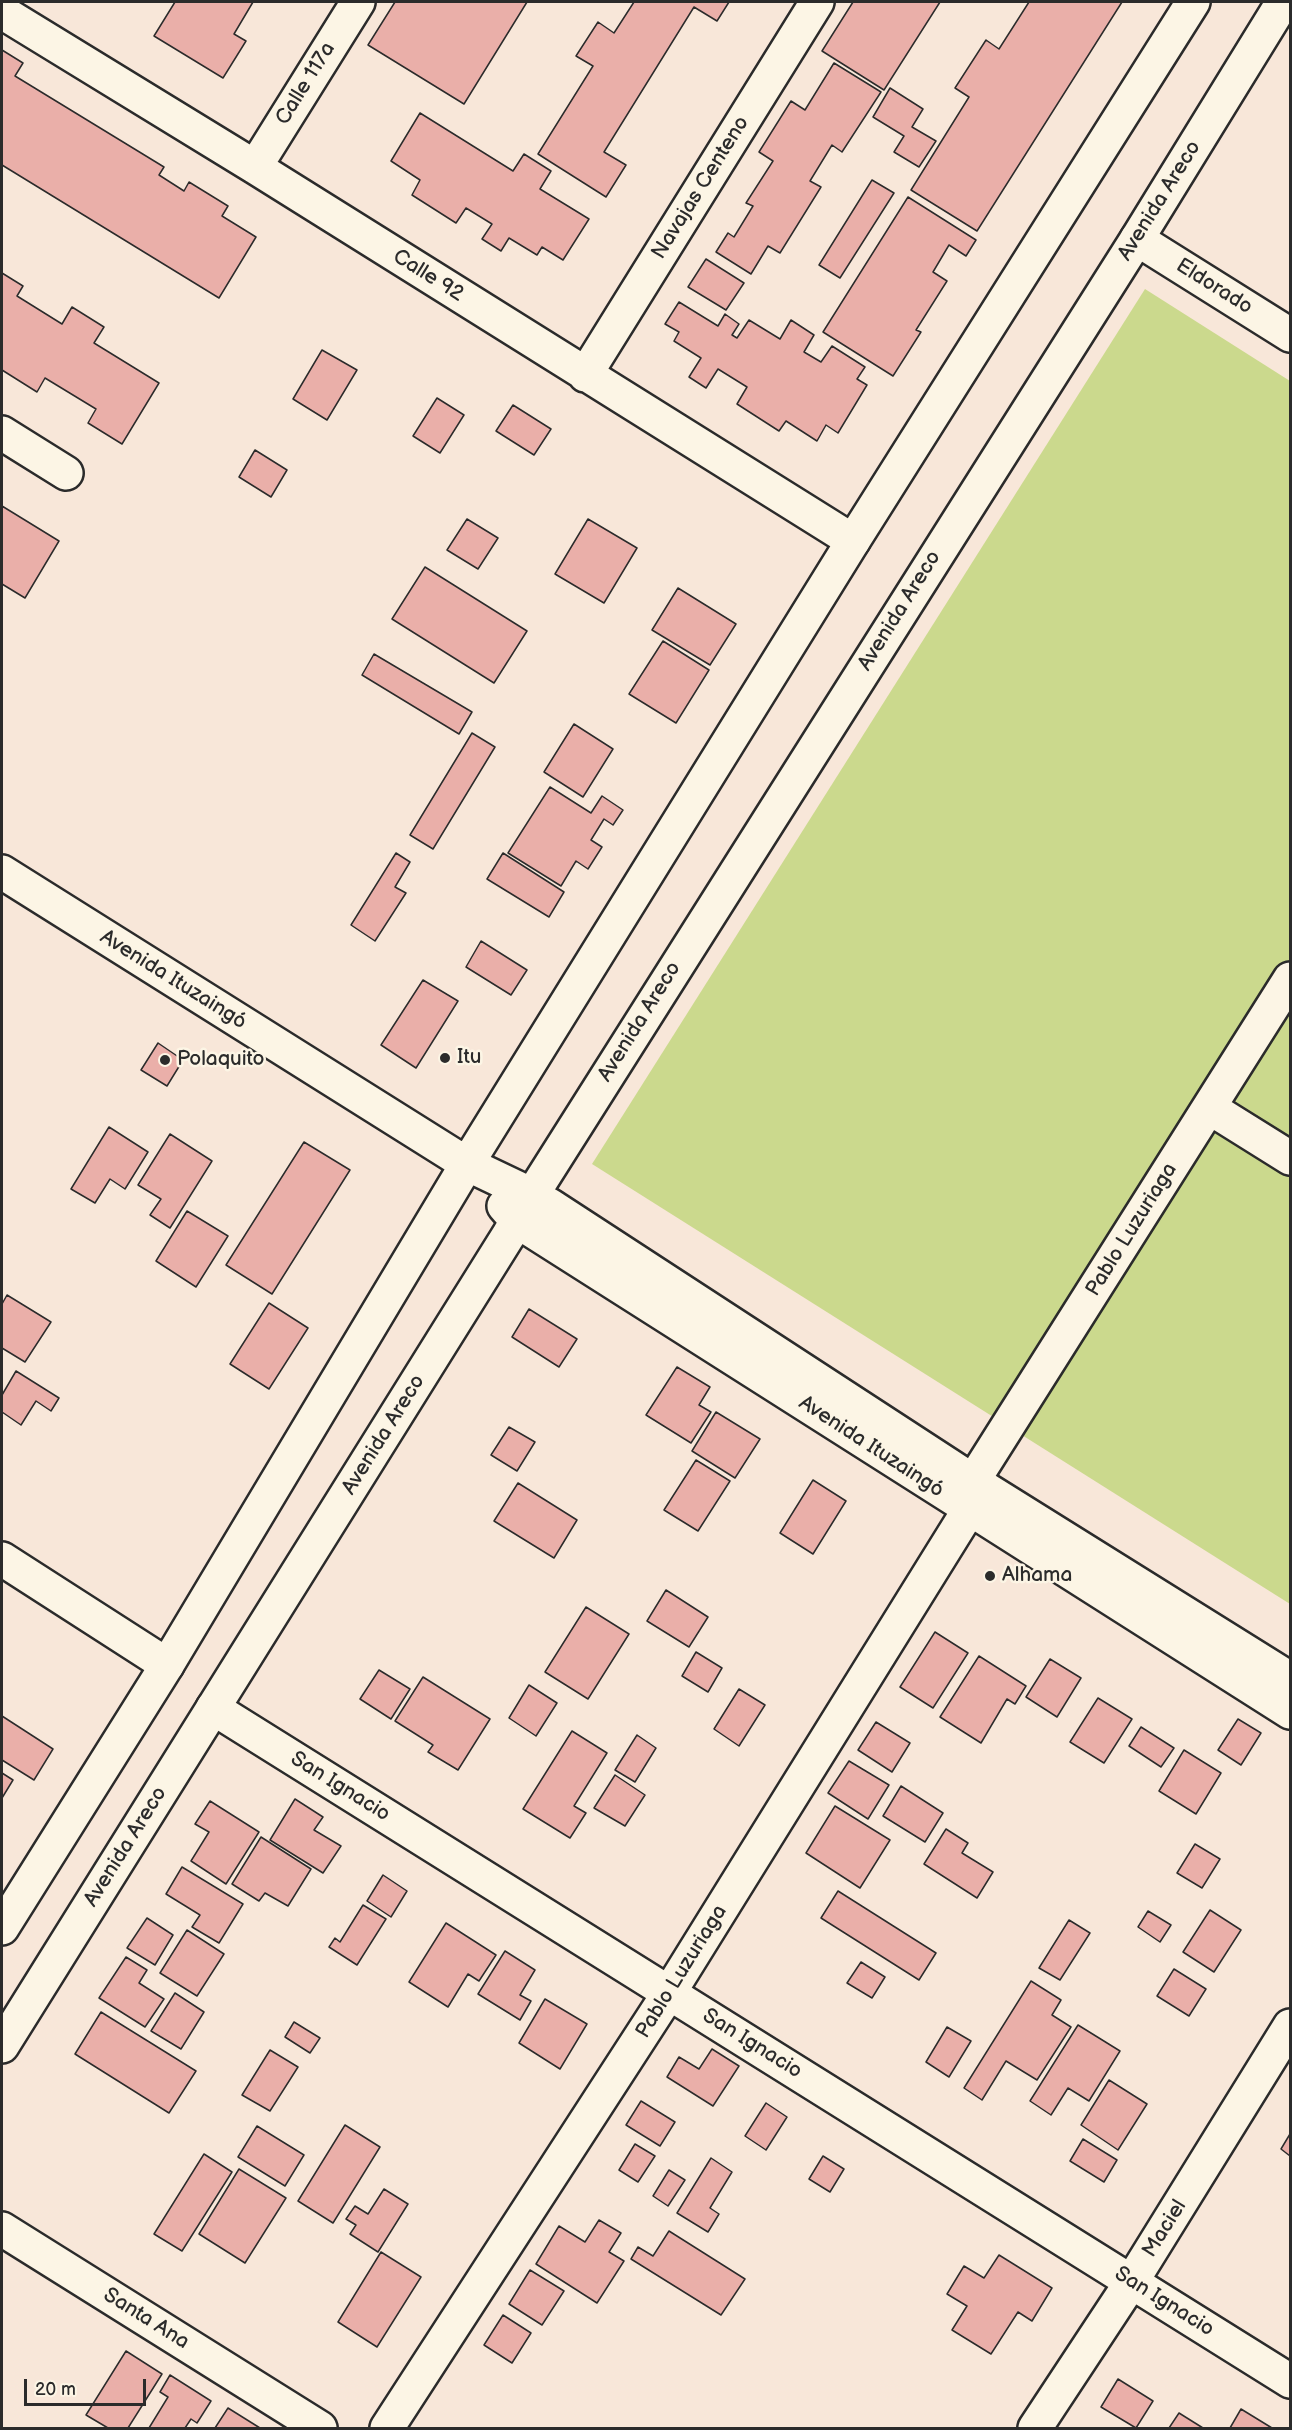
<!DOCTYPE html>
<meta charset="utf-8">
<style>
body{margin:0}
#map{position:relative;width:1292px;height:2430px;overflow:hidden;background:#f8e7d9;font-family:"Balsamiq Sans",sans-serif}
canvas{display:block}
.frame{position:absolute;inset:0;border:3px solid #2b2b2b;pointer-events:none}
.scale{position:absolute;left:24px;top:2379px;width:122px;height:27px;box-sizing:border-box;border:3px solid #2b2b2b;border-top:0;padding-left:8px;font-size:18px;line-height:21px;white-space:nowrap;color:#2b2b2b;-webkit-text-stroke:4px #fcf5e5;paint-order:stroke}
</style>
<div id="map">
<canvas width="1292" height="2430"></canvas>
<div class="frame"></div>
<div class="scale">20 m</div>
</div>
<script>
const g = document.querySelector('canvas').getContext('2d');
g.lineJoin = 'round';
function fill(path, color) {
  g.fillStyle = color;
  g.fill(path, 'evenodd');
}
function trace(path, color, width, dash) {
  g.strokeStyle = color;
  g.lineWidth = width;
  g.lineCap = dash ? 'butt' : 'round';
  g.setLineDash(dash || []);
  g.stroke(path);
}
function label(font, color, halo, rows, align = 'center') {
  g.font = font + ' "Balsamiq Sans",sans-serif';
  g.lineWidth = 5;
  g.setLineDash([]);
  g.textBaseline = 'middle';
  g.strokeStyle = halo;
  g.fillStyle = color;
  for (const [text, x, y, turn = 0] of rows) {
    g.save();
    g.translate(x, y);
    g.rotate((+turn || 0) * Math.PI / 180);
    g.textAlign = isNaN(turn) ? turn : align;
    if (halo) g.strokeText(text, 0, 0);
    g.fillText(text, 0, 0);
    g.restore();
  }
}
const green = new Path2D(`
 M1145,289L1290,381V1604L592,1164Z`);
const building = new Path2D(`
 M175,2H253L234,34L246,41L223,78L154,36Z
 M395,2H527L464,104L368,45Z
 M634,2H729L717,21L694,7L604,152L626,165L606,197L538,154L593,66L576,56L598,22L614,33Z
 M853,2H940L884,90L822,51Z
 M1029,2H1122L977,231L911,190L969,97L955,88L986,40L999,49Z
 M2,50L23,63L15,76L164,167L159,175L184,191L189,182L228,206L222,216L256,237L219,298L2,165Z
 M834,63L881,92L842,152L832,145L810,181L821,187L780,253L768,246L751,274L716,252L728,233L734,237L753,206L746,203L773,161L759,152L791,101L805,110Z
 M890,88L923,109L912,127L936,141L919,167L894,152L904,136L873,117Z
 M420,113L513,171L524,154L551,171L540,189L589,219L563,260L542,247L537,255L509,238L501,251L482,239L492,224L466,208L456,223L412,195L420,180L391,161Z
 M872,180L894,193L840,278L819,265Z
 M908,197L976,240L966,256L949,245L933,272L947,281L916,330L921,332L893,376L823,332Z
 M706,259L744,283L726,310L688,287Z
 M2,273L23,286L17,296L62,324L72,307L104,327L94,343L159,383L122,444L88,423L96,409L45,378L37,392L2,370Z
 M679,302L718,326L725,314L739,324L732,335L737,338L749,320L780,339L791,320L814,335L804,352L821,362L832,346L865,367L857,379L867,385L838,433L826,425L817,441L786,421L779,431L737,404L747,387L718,369L706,388L689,377L701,358L674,341L679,332L665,324Z
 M322,350L357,370L327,420L293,399Z
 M437,398L464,415L440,453L413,436Z
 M513,405L551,429L534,455L496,431Z
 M255,450L287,470L271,497L239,477Z
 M2,506L59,541L25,598L2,584Z
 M467,519L498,538L478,569L447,550Z
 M588,519L637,548L604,603L555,574Z
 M425,567L527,631L494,683L392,619Z
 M678,588L736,624L710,665L652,630Z
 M663,641L709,670L676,723L629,694Z
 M374,654L472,712L459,734L362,675Z
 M574,724L613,749L583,797L544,772Z
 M472,733L495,747L433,849L410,835Z
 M550,787L591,813L602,796L623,810L613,825L604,819L591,840L602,847L588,869L576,861L561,886L508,853Z
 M396,853L410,862L395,887L406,893L375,941L351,925Z
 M503,853L564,892L549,917L487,879Z
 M481,941L527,970L511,995L466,967Z
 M423,980L458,1001L416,1068L381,1045Z
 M158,1043L183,1060L167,1086L141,1070Z
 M109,1127L148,1152L125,1189L110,1179L95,1203L71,1189Z
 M170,1134L212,1161L170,1228L150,1215L161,1199L138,1185Z
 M304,1142L350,1170L272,1294L226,1265Z
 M187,1211L228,1236L196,1287L156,1261Z
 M7,1295L51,1322L25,1362L2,1348V1304Z
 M269,1303L308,1328L269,1389L230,1364Z
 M529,1309L577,1339L559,1367L512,1337Z
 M677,1367L710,1387L699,1405L711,1412L691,1443L646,1415Z
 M16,1371L59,1398L51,1411L36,1401L21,1425L2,1412V1395Z
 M716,1412L760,1439L735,1478L692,1451Z
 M509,1427L535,1442L517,1471L491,1455Z
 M696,1460L730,1481L698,1531L664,1510Z
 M813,1480L846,1501L813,1554L780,1533Z
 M518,1483L577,1520L554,1558L494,1521Z
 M666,1590L708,1617L689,1647L647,1621Z
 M586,1607L629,1634L588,1699L545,1672Z
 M935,1632L968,1653L933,1708L900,1687Z
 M696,1652L722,1668L708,1692L682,1676Z
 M979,1656L1026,1686L1015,1704L1007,1699L981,1743L940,1717Z
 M1050,1659L1081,1678L1057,1717L1026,1697Z
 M379,1670L410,1689L391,1719L360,1699Z
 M423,1677L490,1719L458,1770L428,1752L433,1745L395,1721Z
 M529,1685L557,1703L536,1736L509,1718Z
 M739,1689L765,1705L739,1746L714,1729Z
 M1098,1698L1132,1719L1104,1763L1070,1742Z
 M2,1716L53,1749L34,1780L2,1760Z
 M1238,1719L1261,1733L1241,1765L1218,1750Z
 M876,1722L910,1743L892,1772L858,1750Z
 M1141,1727L1174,1748L1161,1767L1129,1746Z
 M572,1731L607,1753L574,1806L586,1813L570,1838L523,1809Z
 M637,1735L656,1748L635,1782L615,1770Z
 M1184,1750L1221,1773L1196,1814L1159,1791Z
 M849,1761L889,1785L868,1819L828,1793Z
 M2,1773L13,1780L2,1798Z
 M615,1775L645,1795L625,1826L594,1808Z
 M901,1786L943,1813L925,1842L883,1816Z
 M295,1799L323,1817L314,1830L341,1846L323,1873L270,1840Z
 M210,1801L259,1832L226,1884L191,1861L209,1832L195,1824Z
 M835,1806L890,1840L860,1888L806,1853Z
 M946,1829L968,1843L962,1853L993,1872L977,1898L924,1864Z
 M261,1837L311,1869L288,1906L265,1893L259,1901L232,1884Z
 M1195,1844L1220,1859L1202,1888L1177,1873Z
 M182,1867L243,1904L219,1943L192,1927L200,1915L166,1894Z
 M383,1875L407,1891L391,1917L367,1901Z
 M838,1891L936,1953L919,1980L821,1918Z
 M363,1905L386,1919L357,1965L329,1947L335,1938L340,1942Z
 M1210,1910L1241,1930L1214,1972L1183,1952Z
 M1148,1911L1171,1925L1160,1942L1138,1927Z
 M147,1918L173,1935L155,1965L127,1948Z
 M1069,1920L1090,1933L1060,1980L1039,1968Z
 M446,1923L496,1955L479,1981L468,1974L448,2007L409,1982Z
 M187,1930L224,1954L197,1996L160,1973Z
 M505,1951L535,1970L520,1995L531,2001L520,2020L478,1994Z
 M126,1957L147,1970L139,1983L164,1999L145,2027L99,1998Z
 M861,1962L885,1977L872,1998L847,1983Z
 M1174,1969L1206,1989L1189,2016L1157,1996Z
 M1031,1981L1061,2000L1052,2015L1071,2027L1037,2080L1006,2061L982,2100L964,2088Z
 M175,1993L204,2012L181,2049L151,2031Z
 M545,1999L587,2024L560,2069L519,2043Z
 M101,2012L196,2071L169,2113L75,2054Z
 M294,2022L320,2038L310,2053L285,2037Z
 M1078,2025L1120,2051L1089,2101L1068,2088L1051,2115L1030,2101Z
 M947,2027L971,2041L949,2077L926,2062Z
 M712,2049L739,2066L713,2106L667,2077L679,2057L699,2069Z
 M270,2050L298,2067L270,2111L242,2095Z
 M1109,2080L1147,2104L1118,2150L1081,2125Z
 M641,2101L675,2122L660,2146L626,2125Z
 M766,2103L787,2117L766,2150L745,2136Z
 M345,2125L380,2147L333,2223L298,2201Z
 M257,2126L304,2155L285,2186L238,2157Z
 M1290,2134V2156L1281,2149Z
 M1083,2139L1117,2160L1104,2182L1070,2161Z
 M635,2144L655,2156L638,2182L619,2170Z
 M204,2154L232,2172L182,2251L154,2234Z
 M823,2156L844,2169L830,2192L809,2179Z
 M711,2158L732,2172L710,2208L719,2214L708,2232L677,2213Z
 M239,2169L286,2198L245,2263L199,2234Z
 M669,2170L685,2180L668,2206L653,2196Z
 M384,2189L408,2204L378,2252L350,2234L356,2225L346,2219L355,2206L368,2214Z
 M599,2220L621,2233L609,2252L624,2261L597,2303L536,2264L559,2226L585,2242Z
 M669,2231L745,2279L721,2315L631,2259L638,2247L653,2256Z
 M381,2252L421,2277L377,2347L338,2322Z
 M999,2255L1052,2288L1032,2321L1018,2312L991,2354L952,2330L967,2306L947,2294L964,2266L984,2278Z
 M530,2270L564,2291L542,2325L509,2304Z
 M503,2315L531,2333L512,2363L484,2345Z
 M126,2351L162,2374L128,2428H108L86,2415Z
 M170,2375L211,2401L197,2423L191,2419L185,2428H149L168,2397L160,2392Z
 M1118,2379L1153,2401L1136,2428L1101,2407Z
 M228,2408L260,2428H215Z
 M1241,2409L1272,2428H1230Z
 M1179,2413L1203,2428H1169Z`);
const minor = new Path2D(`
 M2,12L255,167L853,541
 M255,167L358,2
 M1137,239L1290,335
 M585,375L817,2
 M2,433L66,473
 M1210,1108L1290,1158
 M973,1481L1290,979
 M2,1559L167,1665
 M213,1708L1290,2381
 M2,2229L320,2428
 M387,2428L669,1993L969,1510
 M1035,2428L1132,2281L1290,2026`);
const secondary = new Path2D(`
 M2,872L467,1164L532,1195L551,1206L973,1481L1290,1679
 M504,1206L517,1221L1290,1712
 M2,1928L167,1665L467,1164L853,541L1193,2
 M2,2046L508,1236L532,1195L1137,239L1283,2`);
const markers = [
 [445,1058,6,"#2b2b2b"],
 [165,1060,6,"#2b2b2b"],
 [990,1576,6,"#2b2b2b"]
];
const streetNames = [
 ["Calle 117a",306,84,-58],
 ["Navajas Centeno",701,188,-58],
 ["Avenida Areco",1160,201,-58],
 ["Calle 92",428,276,32],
 ["Eldorado",1214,287,32],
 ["Avenida Areco",900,611,-58],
 ["Avenida Ituzaingó",173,980,32],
 ["Avenida Areco",640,1022,-58],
 ["Pablo Luzuriaga",1132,1230,-58],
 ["Avenida Areco",384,1435,-58],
 ["Avenida Ituzaingó",871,1447,33],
 ["San Ignacio",340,1787,32],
 ["Avenida Areco",126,1847,-58],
 ["Pablo Luzuriaga",682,1972,-58],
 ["San Ignacio",752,2044,32],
 ["Maciel",1165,2229,-58],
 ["San Ignacio",1164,2302,32],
 ["Santa Ana",146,2319,32]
];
const poiNames = [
 ["Itu",457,1058],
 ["Polaquito",177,1060],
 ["Alhama",1002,1576]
];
fill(green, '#cbd98d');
fill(building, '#eaafa9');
trace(building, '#2b2b2b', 1.5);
trace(minor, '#2b2b2b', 38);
trace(secondary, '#2b2b2b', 38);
trace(minor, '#fcf5e5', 33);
trace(secondary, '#fcf5e5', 33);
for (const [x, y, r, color] of markers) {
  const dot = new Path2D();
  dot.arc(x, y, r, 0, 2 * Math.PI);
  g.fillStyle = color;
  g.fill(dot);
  trace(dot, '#fcf5e5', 2);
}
label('21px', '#2b2b2b', '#fcf5e5', streetNames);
label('21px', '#2b2b2b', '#fcf5e5', poiNames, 'left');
</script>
